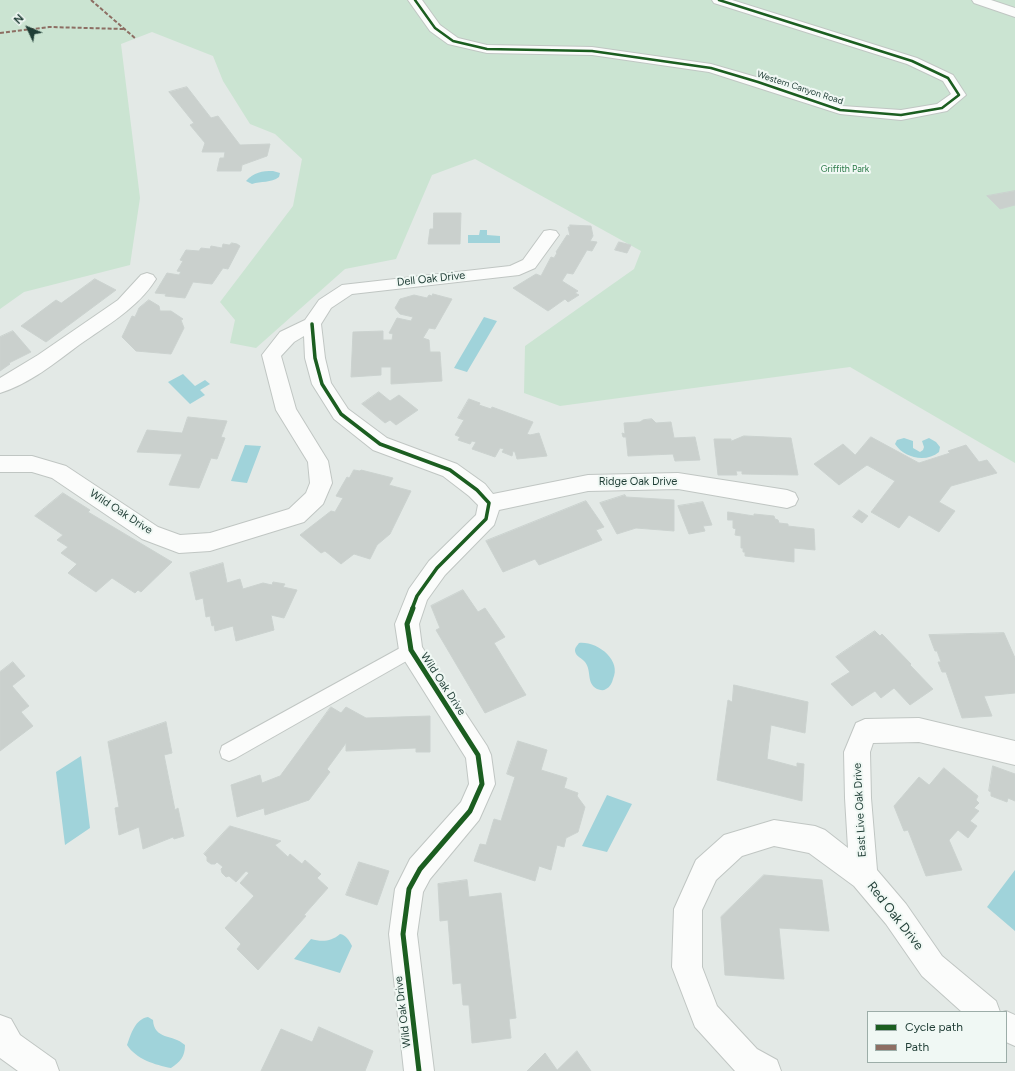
<!DOCTYPE html>
<style>
body{margin:0}
#map{position:relative;width:1015px;height:1071px;overflow:hidden;background:#e3e9e6;font-family:Figtree,sans-serif}
canvas{display:block}
.legend{position:absolute;left:867px;top:1011px;width:140px;height:52px;box-sizing:border-box;background:#f0f8f4;border:1px solid #9cada8;margin:0;padding:5px 7px;list-style:none;font-size:12px;color:#1f3d35}
.legend li{display:flex;align-items:center;gap:8px;height:20px}
.legend b{width:20px;border:1px solid #9cada8}
.north{position:absolute;left:8px;top:8px;width:40px;height:40px;-webkit-text-stroke:3px #f0f8f4;paint-order:stroke;rotate:314deg;font-size:11px;font-weight:700;line-height:16px;text-align:center;color:#1f3d35}
.north::after{content:'';display:block;margin:auto;width:14px;height:18px;background:#1f3d35;clip-path:polygon(50% 0,100% 100%,50% 72%,0 100%)}
</style>
<div id="map">
<canvas width="1015" height="1071"></canvas>
<ul class="legend">
<li><b style="height:5px;background:#1b5e20"></b>Cycle path</li>
<li><b style="height:5px;background:#8d6e63"></b>Path</li>
</ul>
<div class="north">N</div>
</div>
<script>
const g = document.querySelector('canvas').getContext('2d');
g.lineJoin = 'round';
function fill(path, color) {
  g.fillStyle = color;
  g.fill(path, 'evenodd');
}
function trace(path, color, width, dash) {
  g.strokeStyle = color;
  g.lineWidth = width;
  g.lineCap = dash ? 'butt' : 'round';
  g.setLineDash(dash || []);
  g.stroke(path);
}
function label(font, color, halo, rows, align = 'center') {
  g.font = font + ' Figtree,sans-serif';
  g.lineWidth = 4;
  g.setLineDash([]);
  g.textBaseline = 'middle';
  g.strokeStyle = halo;
  g.fillStyle = color;
  for (const [text, x, y, turn = 0] of rows) {
    g.save();
    g.translate(x, y);
    g.rotate((+turn || 0) * Math.PI / 180);
    g.textAlign = isNaN(turn) ? turn : align;
    if (halo) g.strokeText(text, 0, 0);
    g.fillText(text, 0, 0);
    g.restore();
  }
}
const green = new Path2D(`
 M0,0H1015V463L850,367L560,406L524,393L525,346L634,269L641,251L475,159L432,175L396,259L345,269L256,348L230,343L235,320L220,302L293,206L302,159L275,134L250,124L223,81L213,56L152,32L121,44L140,198L130,265L24,292L0,309Z`);
const water = new Path2D(`
 M273,171L280,173L279,177C271,183 261,181 252,184L246,181C254,172 262,171 273,171Z
 M480,230H487V235L500,236V243H468V235H479Z
 M484,317L497,321L467,372L454,368Z
 M183,374L195,386L205,380L210,384L200,390L205,395L190,404L168,382Z
 M904,438L913,441V448L920,452L923,450L924,447L922,441L929,438L936,442L940,447L939,452C926,463 904,458 895,444L897,440Z
 M245,445L261,446L247,483L231,481Z
 M579,643C597,641 622,660 613,679C612,683 610,687 606,689C603,691 600,690 597,689C586,683 592,671 585,662C582,658 576,657 575,651C575,647 577,646 579,643Z
 M81,756L90,828L65,845L56,772Z
 M607,795L632,804L607,852L582,846Z
 M1015,870V931L987,907Z
 M340,934C346,935 349,940 352,946L340,973L294,959L311,939C321,942 331,942 340,934Z
 M148,1017L153,1020C154,1040 173,1034 185,1045C185,1057 180,1062 171,1068C155,1065 136,1059 127,1045C131,1034 135,1019 148,1017Z`);
const building = new Path2D(`
 M187,87L211,118L218,116L240,145L270,144L267,156L242,165L241,171H217L220,158H224L225,152H202L205,143L190,125L194,123L169,92Z
 M1015,191V205L1000,209L987,196Z
 M434,213H461L460,244H428L430,229H433Z
 M570,225L591,226L593,236L590,241L597,242L592,251L587,250L573,274L567,273L562,281L578,291L575,293L579,295L568,302L565,299L548,311L513,288L536,274L541,276L551,257L554,258L557,253L556,252L567,235L570,236L568,227H570Z
 M619,242L631,245L627,253L615,250Z
 M232,243L237,244L240,246L228,269L223,268L212,284L193,282L185,298L165,296L166,294L155,293L167,273L179,275L181,272L177,271L183,261L180,260L186,250L199,251L201,248L210,249L211,246L222,248L223,244L229,245Z
 M95,279L116,290L46,342L21,326L56,300L61,303Z
 M433,294L452,299L435,329L429,328L423,338L429,340L430,352H440L442,381L391,384V367H381V375L351,377L353,332L383,331V340H392L393,334L389,333L397,318L411,321L413,317L400,314L395,308L400,299L414,295L427,298L429,295L432,296Z
 M149,300L159,306L160,311H171L183,319L181,320L184,328L171,354L136,351L122,337L132,316L135,317L139,308Z
 M13,331L31,352L9,363L10,364L0,371V337Z
 M379,392L390,401L399,395L418,410L396,425L390,420L385,423L362,404Z
 M469,399L480,403L479,405L491,409L492,407L533,422L527,434L530,435L539,433L547,456L517,459L515,452L513,451L512,456L502,452L504,449L500,448L495,457L472,449L476,442L472,441L470,444L458,440L460,437L455,435L464,420L458,418Z
 M188,417L227,421L221,437L225,438L217,459L211,458L199,488L169,485L182,454L137,452L147,430L182,433Z
 M652,419L656,423L671,422L674,438L695,437L700,460L675,461L673,454L628,456L626,437H623L622,433L625,434L624,423L640,422L643,420Z
 M744,436L791,438L798,475L742,474V471H736L737,475H718L714,439H731V441Z
 M871,437L919,463L950,453L948,451L966,445L979,462L987,460L997,473L951,486L939,502L955,511L939,532L909,515L899,528L871,512L895,481L867,465L839,485L814,464L843,444L855,455Z
 M354,470L360,471L361,470L393,478L389,485L411,491L390,534L377,545L370,559L354,554L341,564L325,551L321,553L300,535L331,511L335,512L343,498L336,496L347,477L349,478Z
 M63,493L90,510L88,512L172,562L141,592L138,590L135,593L112,578L96,592L68,573L77,564L61,553L68,547L57,540L63,535L35,516Z
 M625,495L626,497L674,500V531L636,528L617,534L600,503Z
 M586,501L604,527L596,530L602,540L539,565L535,559L503,572L486,541Z
 M703,502L712,525L703,526L705,531L689,534L678,506Z
 M859,510L868,516L862,523L853,517Z
 M728,512L754,516V514L774,516L775,519L778,520L779,523L788,524V526L814,529L815,550L794,548V562L745,556V552H743V548H741V536L735,535L736,529L733,528V520H728Z
 M223,563L227,583L240,579L243,589L263,583L272,585L273,582L285,584L283,587L297,590L284,618L271,615L274,630L236,641L233,626L215,631L214,625L212,626L210,616L206,617L203,598L196,600L190,573Z
 M463,590L478,612L485,608L505,637L494,643L526,695L485,713L436,630L440,628L431,606Z
 M875,631L880,636L882,634L911,664L910,665L933,689L910,705L894,688L881,698L875,691L852,706L831,684L850,672L836,657Z
 M1004,633L1015,658V693L984,696L992,716L962,718L946,672H942L938,662H941L937,651H935L929,635Z
 M13,662L25,676L12,686L29,706L21,712L33,726L0,751V672Z
 M734,685L808,702L805,733L771,725L767,759L797,767V763L804,764L802,801L717,780L728,700L732,702Z
 M331,707L341,713L346,707L366,718L430,716V752H416V748L346,751V743L327,769L330,772L309,800L265,815L264,808L237,817L231,785L260,775L262,783L280,776Z
 M166,722L172,753L164,755L175,810L178,808L184,836L174,839L173,837L143,849L139,827L119,835L115,808L119,807L108,742Z
 M518,741L547,750L541,770L567,778L564,788L578,793L577,796L585,807L578,832L566,838L564,847L557,845L551,870L539,866L535,881L474,861L480,844L486,845L494,819L501,821L515,777L507,774Z
 M993,766L1015,774V801L1008,798L1007,802L991,796V792L989,791Z
 M944,768L978,796L976,800L979,803L974,808L979,811L970,821L977,826L968,838L958,830L949,840L962,870L926,876L908,830L904,831L894,806L919,777L929,785Z
 M230,826L281,841L275,845L288,857L290,854L302,864L305,860L321,874L317,878L328,888L304,915L306,916L258,970L237,949L241,944L225,928L254,896L240,883L249,873L246,871L236,882L229,876L226,877L222,873L221,869L223,867L217,862L215,864H211L207,861V857L204,854Z
 M359,862L389,871L377,905L346,895Z
 M764,875L822,880L829,931L779,928L784,979L725,975L721,917Z
 M467,880L469,897L501,893L516,1018L509,1019L511,1038L472,1043L469,1005H463L461,983L453,984L448,920L440,921L438,884Z
 M319,1027L373,1051L365,1071H261L281,1029L312,1042Z
 M577,1051L591,1071H527L545,1053L557,1070Z`);
const service = new Path2D(`
 M411,642L417,645L420,650L417,655L236,758L229,761L222,758L220,752L222,746Z`);
const minor = new Path2D(`
 M408,0H422L440,25L458,38L487,45L592,47L711,64L763,79L842,106L901,110L937,104L951,94L943,81L907,64L714,3L712,0H732L917,58L953,75L966,95L947,111L901,120L840,114L709,72L592,55L487,53L448,44L430,31Z
 M972,0H991L1015,8V17L974,3Z
 M550,230L556,231L559,235L556,239L535,268L519,275L352,294L331,308L321,324L325,358L331,383L348,409L387,438L457,464L485,484L493,494L588,475L678,473L787,490L795,493L798,499L795,505L787,508L678,489L588,491L499,510L494,525L445,575L427,600L419,624L422,647L487,746L491,755L495,784L479,820L430,879L423,892L417,934L434,1071H404L389,934L395,889L410,859L461,802L469,784L466,758L403,658L399,650L395,624L409,589L429,561L476,515L478,505L469,496L443,476L373,450L334,419L312,384L305,358L304,336L294,342L281,356L296,409L328,461L332,483L323,504L304,522L210,551L179,553L142,539L52,478L32,472H0V456H32L66,466L158,527L180,535L210,533L289,509L306,493L310,483L308,462L276,410L262,355L280,332L305,320L319,300L342,285L510,266L523,260L544,231Z
 M147,273L153,275L156,279C138,308 106,326 79,345C55,363 29,384 0,393V378L38,355L118,300L141,275Z
 M919,718L1015,741V765L919,742L873,743L870,752L871,798L877,870L906,904L942,956L996,1001L1000,1012H962L922,976L886,924L854,886L809,853L774,846L742,856L716,880L702,910V967L717,1006L757,1049L777,1060L781,1071H735L695,1027L672,967L674,909L696,860L724,835L774,820L815,826L825,830L848,848L845,798L844,752L856,723L865,719Z
 M1006,1011L1015,1015V1046L1006,1042V1012H1003Z
 M0,1015L11,1019L20,1035L55,1060L59,1071H18L0,1058Z`);
const quiet = new Path2D(`
 M91,0L136,39
 M0,33L49,27L124,29`);
const cyclewayFar2 = new Path2D(`
 M415,0L435,28L453,41L487,49L592,51L711,68L758,82L840,110L901,115L942,108L959,95L948,78L912,61L719,0`);
const cyclewayFar1 = new Path2D(`
 M312,324L315,358L322,384L341,414L380,444L450,470L477,490L489,503L486,519L437,568L417,596L412,609`);
const cycleway = new Path2D(`
 M413,608L407,624L411,650L478,755L482,784L470,811L420,869L409,889L403,934L419,1071`);
const farStreetnames = [
 ["Western Canyon Road",800,88,18]
];
const farParknames = [
 ["Griffith Park",845,169]
];
const streetNames = [
 ["Dell Oak Drive",431,279,-6],
 ["Ridge Oak Drive",638,482],
 ["Wild Oak Drive",121,512,33],
 ["Wild Oak Drive",443,684,57],
 ["East Live Oak Drive",860,810,-93],
 ["Wild Oak Drive",403,1012,-97]
];
const nearStreetnames = [
 ["Red Oak Drive",895,916,52]
];
fill(green, '#cbe4d2');
fill(water, '#a0d3da');
fill(building, '#cad0cd');
trace(building, '#cbd2cf', 1);
trace(service, '#c0c6c3', 2);
trace(minor, '#c0c6c3', 2);
fill(service, '#fbfcfb');
fill(minor, '#fbfcfb');
trace(quiet, '#8d6e63', 2, [4, 2]);
trace(cyclewayFar2, '#1b5e20', 2.5);
trace(cyclewayFar1, '#1b5e20', 3.5);
trace(cycleway, '#1b5e20', 5);
label('9px', '#1f3d35', '#f0f8f4', farStreetnames);
label('9px', '#277745', '#f0f8f4', farParknames);
label('11px', '#1f3d35', '#f0f8f4', streetNames);
label('13px', '#1f3d35', '#f0f8f4', nearStreetnames);
</script>
